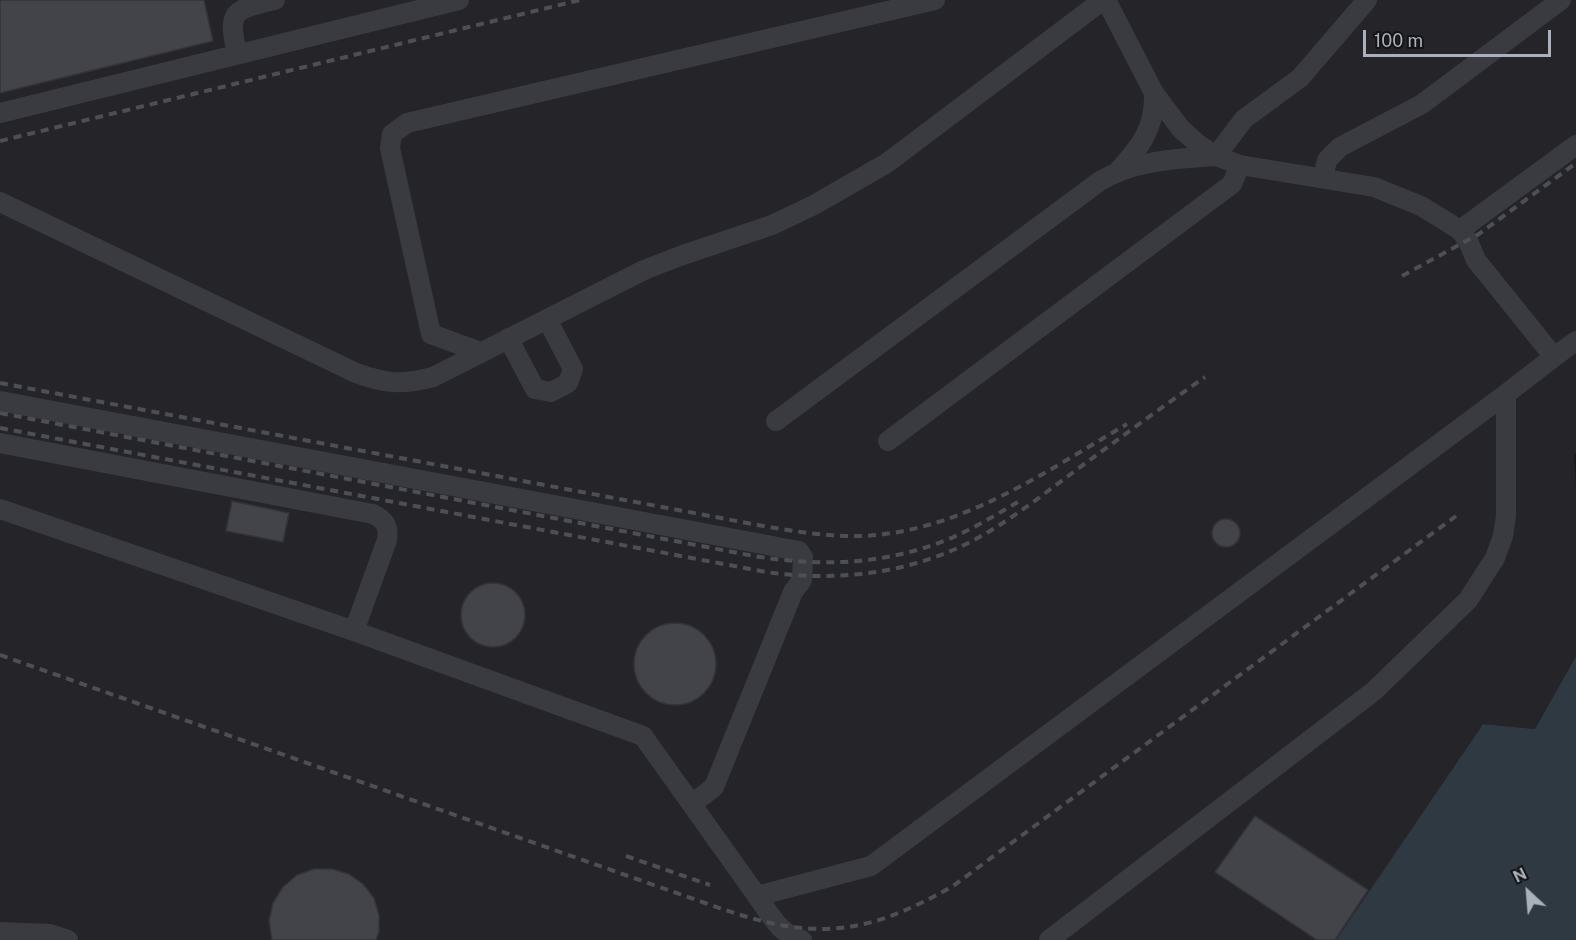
<!DOCTYPE html>
<style>
body{margin:0}
#map{position:relative;width:1576px;height:940px;overflow:hidden;background:#19191c;font-family:"Public Sans",sans-serif}
canvas{display:block}
.north{position:absolute;left:1498px;top:862px;width:60px;height:60px;-webkit-text-stroke:4px #141417;paint-order:stroke;rotate:334deg;font-size:16px;font-weight:700;line-height:24px;text-align:center;color:#abb1bc}
.north::after{content:'';display:block;margin:auto;width:21px;height:27px;background:#abb1bc;clip-path:polygon(50% 0,100% 100%,50% 72%,0 100%)}
.scale{position:absolute;left:1363px;top:30px;width:188px;height:27px;box-sizing:border-box;border:3px solid #abb1bc;border-top:0;padding-left:8px;font-size:18px;line-height:21px;white-space:nowrap;color:#abb1bc;-webkit-text-stroke:4px #141417;paint-order:stroke}
</style>
<div id="map">
<canvas width="1576" height="940"></canvas>
<div class="north">N</div>
<div class="scale">100 m</div>
</div>
<script>
const g = document.querySelector('canvas').getContext('2d');
g.lineJoin = 'round';
function fill(path, color) {
  g.fillStyle = color;
  g.fill(path, 'evenodd');
}
function trace(path, color, width, dash) {
  g.strokeStyle = color;
  g.lineWidth = width;
  g.lineCap = dash ? 'butt' : 'round';
  g.setLineDash(dash || []);
  g.stroke(path);
}
const built = new Path2D(`
 M0,0H1576V453L1574,455L1576,487V656L1535,729L1483,724L1336,940H0Z`);
const water = new Path2D(`
 M1576,656V940H1336L1483,724L1535,729Z`);
const building = new Path2D(`
 M0,0H204L213,41L0,93Z
 M232,501L289,513L283,542L226,531Z
 M1212 533a14 14 0 1 1 28 0a14 14 0 1 1-28 0Z
 M461 615a32 32 0 1 1 64 0a32 32 0 1 1-64 0Z
 M634 664a41 41 0 1 1 82 0a41 41 0 1 1-82 0Z
 M1255,816L1368,890L1335,940H1317L1215,872Z
 M314,869H332L349,874L363,884L374,898L379,915V932L376,940H272L269,921L273,903L283,887L297,875Z`);
const minor = new Path2D(`
 M237,54C227,10 233,10 275,0
 M0,113L459,0
 M1119,170C1141,146 1155,128 1154,93
 M1323,178L1327,160L1340,147L1422,104L1561,0
 M0,202L356,373C386,384 403,385 433,377L644,270L680,256L772,225L814,205L887,163L1103,0
 M1460,230L1576,145
 M508,338L535,389L551,392L568,383L573,369L547,319
 M480,352L431,334L390,148L392,134L407,123L935,0
 M1554,357L1576,341
 M0,401L799,551L803,557L802,580L793,592L714,787L692,804
 M776,421L1100,181C1135,160 1176,159 1216,156L1244,119L1300,78L1367,0
 M888,441L1232,184L1240,165
 M0,443L373,514C385,520 389,526 387,540L354,631
 M0,509L354,631L643,736L757,896L871,866L1506,394
 M757,896C771,915 778,933 802,940
 M0,932L50,934L68,940
 M1049,940L1374,691L1468,600L1495,558L1503,536L1506,516V394L1554,357L1476,260L1468,241L1460,230L1421,206L1374,187L1240,165L1216,156L1198,144L1181,129L1154,93L1106,0`);
const rail = new Path2D(`
 M0,141L580,0
 M1402,276L1479,234L1576,163
 M0,383L758,525C792,531 827,537 862,536C960,532 1045,472 1127,424
 M0,413L754,556C822,567 884,565 949,539C975,528 999,513 1023,499
 M0,428L766,572C836,582 910,574 974,540C1010,521 1042,495 1075,471C1118,439 1161,408 1205,377
 M0,655L705,903C807,940 859,940 953,886L1456,516
 M626,856L710,885`);
fill(built, '#252529');
fill(water, '#2e3941');
fill(building, '#434449');
trace(building, '#333338', 1.5);
trace(minor, '#3a3b41', 20);
trace(rail, '#4d4f56', 4, [8, 6]);
</script>
